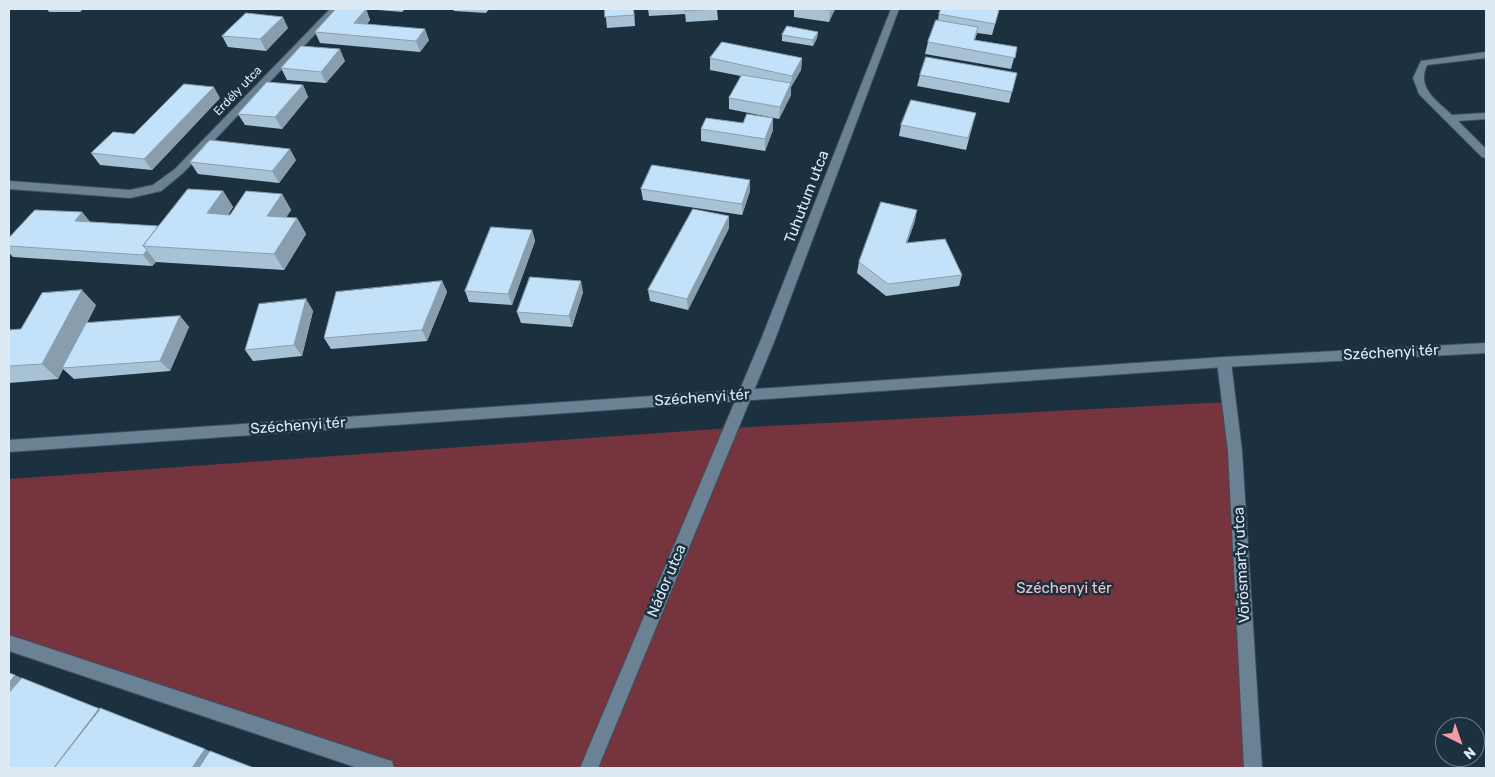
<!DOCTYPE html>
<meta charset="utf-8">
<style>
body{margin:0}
#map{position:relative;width:1495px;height:777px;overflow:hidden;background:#1c3140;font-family:Rubik,sans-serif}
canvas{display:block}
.frame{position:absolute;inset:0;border:10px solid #ddeaf4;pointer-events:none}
.north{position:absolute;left:1435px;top:717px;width:50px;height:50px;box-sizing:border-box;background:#1c3140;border:1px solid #697b88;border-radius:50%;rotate:139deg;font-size:14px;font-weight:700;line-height:20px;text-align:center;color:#ddeaf4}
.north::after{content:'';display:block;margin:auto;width:18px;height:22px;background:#f49aa4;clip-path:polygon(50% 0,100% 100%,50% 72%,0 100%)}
</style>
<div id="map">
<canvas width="1495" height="777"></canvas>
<div class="frame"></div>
<div class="north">N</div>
</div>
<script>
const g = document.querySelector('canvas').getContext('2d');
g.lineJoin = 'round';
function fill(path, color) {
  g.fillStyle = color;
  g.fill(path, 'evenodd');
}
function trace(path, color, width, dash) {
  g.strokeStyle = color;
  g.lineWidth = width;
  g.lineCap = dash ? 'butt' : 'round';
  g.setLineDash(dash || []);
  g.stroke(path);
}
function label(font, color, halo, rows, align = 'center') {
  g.font = font + ' Rubik,sans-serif';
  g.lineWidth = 5;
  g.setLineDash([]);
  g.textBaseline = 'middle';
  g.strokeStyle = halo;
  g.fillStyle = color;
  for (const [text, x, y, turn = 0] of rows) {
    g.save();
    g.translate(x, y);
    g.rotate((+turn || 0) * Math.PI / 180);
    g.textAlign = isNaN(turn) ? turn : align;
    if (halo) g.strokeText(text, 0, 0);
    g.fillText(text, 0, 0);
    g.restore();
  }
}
const green = new Path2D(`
 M1228,402L1235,451L1253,768H385L9,643V479L731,428Z`);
const service = new Path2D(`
 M1486,52V58L1427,65C1416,88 1437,101 1452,115L1486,113V119L1458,121L1486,149V158L1482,157L1419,94L1413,78L1421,61Z`);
const minor = new Path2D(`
 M330,9H339L183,173L161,191L130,198L9,189V181L130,190L153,185L175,169Z
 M891,9H899L774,342L598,768H580L760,342Z
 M1224,357L1229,358L1231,362L1242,451L1262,768H1244L1228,451L1217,362L1219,358Z
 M9,635L385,759L392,761L394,768H358L9,651Z`);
const tertiary = new Path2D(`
 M1486,343V353L1224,367L9,452V440L1224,357Z`);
const wall = new Path2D(`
 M47,9H83L80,12H49Z
 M336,9H405L402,12L366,9L370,20L367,24L429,40L420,52L320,43L315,32Z
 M453,9H489L486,13L454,11Z
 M605,9H634L635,26L607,28Z
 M648,9H717L718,20L686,22L685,14L649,16Z
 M794,9H835L829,22L794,17Z
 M999,10L992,35L977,33L975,40L1017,47L1011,69L925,54L928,42L938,20L939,14Z
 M288,28L266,51L228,47L222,36Z
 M818,32L817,38L813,46L782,41V35Z
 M710,58H802L801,70L791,87V95L779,119L729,109V98L741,76L710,70Z
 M345,61L326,83L287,80L281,68Z
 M920,75L1012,92L1009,103L917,86Z
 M303,85L308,97L282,129L245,125L238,114Z
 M220,98L152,170L100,165L91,153Z
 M973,124L966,150L899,136L901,125Z
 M701,129L773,130L765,151L701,141Z
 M296,160L279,183L198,174L190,162Z
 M641,189L750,191L742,215L643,200Z
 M223,191L233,207L228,215H230L282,194L291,210L286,217L297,218L306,234L284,270L156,262L152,266L13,257L9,253V238L82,212L90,222L158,226Z
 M915,221L907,243L962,275L959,286L886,296L857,273L859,262Z
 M729,228L688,310L650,301L648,290Z
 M532,230L535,241L512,305L469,302L465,291Z
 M442,281L447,292L427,341L331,349L324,338Z
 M583,292L572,327L521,323L517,312Z
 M306,299L313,311L302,356L253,361L245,350Z
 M96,305L87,323L180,316L189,327L170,371L74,379L63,369L58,379L9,383V330L21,329Z`);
const shadedWall = new Path2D(`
 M366,9L370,20L359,34L354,23Z
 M831,9H835L829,22L830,10Z
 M283,17L288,28L266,51L260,39Z
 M425,29L429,40L420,52L416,41Z
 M818,32L817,38L813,46V40Z
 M340,49L345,61L326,83L321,72Z
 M802,58L801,70L791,87V95L779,119L780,107L791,83L792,76Z
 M303,85L308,97L282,129L275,117Z
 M214,87L220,98L152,170L144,159Z
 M773,118V130L765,151V139Z
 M290,149L296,160L279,183L272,171Z
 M750,180V191L742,215V204Z
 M223,191L233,207L217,229L207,213Z
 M282,194L291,210L277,232L267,216Z
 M917,210L915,221L903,254L906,243Z
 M82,212L92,224L75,221Z
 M729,216V228L688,310L687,299Z
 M297,218L306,234L284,270L274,254Z
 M532,230L535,241L512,305L508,294Z
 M147,250L156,262L152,266L143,255Z
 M442,281L447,292L427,341L422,330Z
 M581,281L583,292L572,327L569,316Z
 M82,290L96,305L64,368H62L63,369L58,379L42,364Z
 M306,299L313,311L302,356L294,345Z
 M180,316L189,327L170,371L160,361Z
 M15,675L37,685L9,720V683Z
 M205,749L222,757L215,768H192Z`);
const building = new Path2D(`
 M336,9H366L354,23L425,29L416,41L315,32Z
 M605,9H633L634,15L605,17Z
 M685,9H717L685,11Z
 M818,9H831L830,10Z
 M941,9H993L999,10L995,24L939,14Z
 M246,13L283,17L260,39L222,36Z
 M936,20L978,27L974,40L1017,47L1015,58L928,42Z
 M787,26L818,32L813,40L782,35Z
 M722,42L802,58L792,76L710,58Z
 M301,46L340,49L321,72L281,68Z
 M926,57L1017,73L1012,92L920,75Z
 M742,75L791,83L780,107L729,98Z
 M267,82L303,85L275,117L238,114Z
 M184,84L214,87L144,159L91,153L113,132L134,134Z
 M911,100L976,113L968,138L901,125Z
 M747,114L773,118L765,139L701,129L706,118L743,123Z
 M210,140L290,149L272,171L190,162Z
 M652,165L750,180L742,204L641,189Z
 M188,189L223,191L207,213L230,215L246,191L282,194L267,216L297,218L274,254L143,246Z
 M881,202L917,210L906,243L945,239L962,275L888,284L859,262Z
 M693,209L729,216L687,299L648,290Z
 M35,210L82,212L75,221L158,226L143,246L147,250L143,255L9,246V238Z
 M491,227L532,230L508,294L465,291Z
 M530,277L581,281L569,316L517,312Z
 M442,281L422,330L324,338L336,292Z
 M82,290L42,364L9,366V330L21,329L42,293Z
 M306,299L294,345L245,350L259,304Z
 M180,316L160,361L62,368L86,323Z
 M9,673L15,675L9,683Z
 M22,678L100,709L54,768H9V693Z
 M100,708L205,749L192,768H54Z
 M210,751L254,768H199Z`);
const farStreetnames = [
 ["Erdély utca",238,91,-46]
];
const streetNames = [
 ["Tuhutum utca",807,197,-69],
 ["Széchenyi tér",1391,353,-3],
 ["Széchenyi tér",702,398,-4],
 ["Széchenyi tér",298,426,-4],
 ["Vörösmarty utca",1242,565,-93],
 ["Nádor utca",667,581,-67]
];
const parkNames = [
 ["Széchenyi tér",1064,589]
];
fill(green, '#76343e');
trace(service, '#3c4f5c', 2);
trace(minor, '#3c4f5c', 2);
trace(tertiary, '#3c4f5c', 2);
fill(service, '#6b8294');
fill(minor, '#6b8294');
fill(tertiary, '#6b8294');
fill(wall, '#a8c2d5');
fill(shadedWall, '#889eae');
fill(building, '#c3e1f8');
trace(building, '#889eae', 1);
label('12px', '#ddeaf4', '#1c3140', farStreetnames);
label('15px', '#ddeaf4', '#1c3140', streetNames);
label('15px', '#f3c2c6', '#1c3140', parkNames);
</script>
